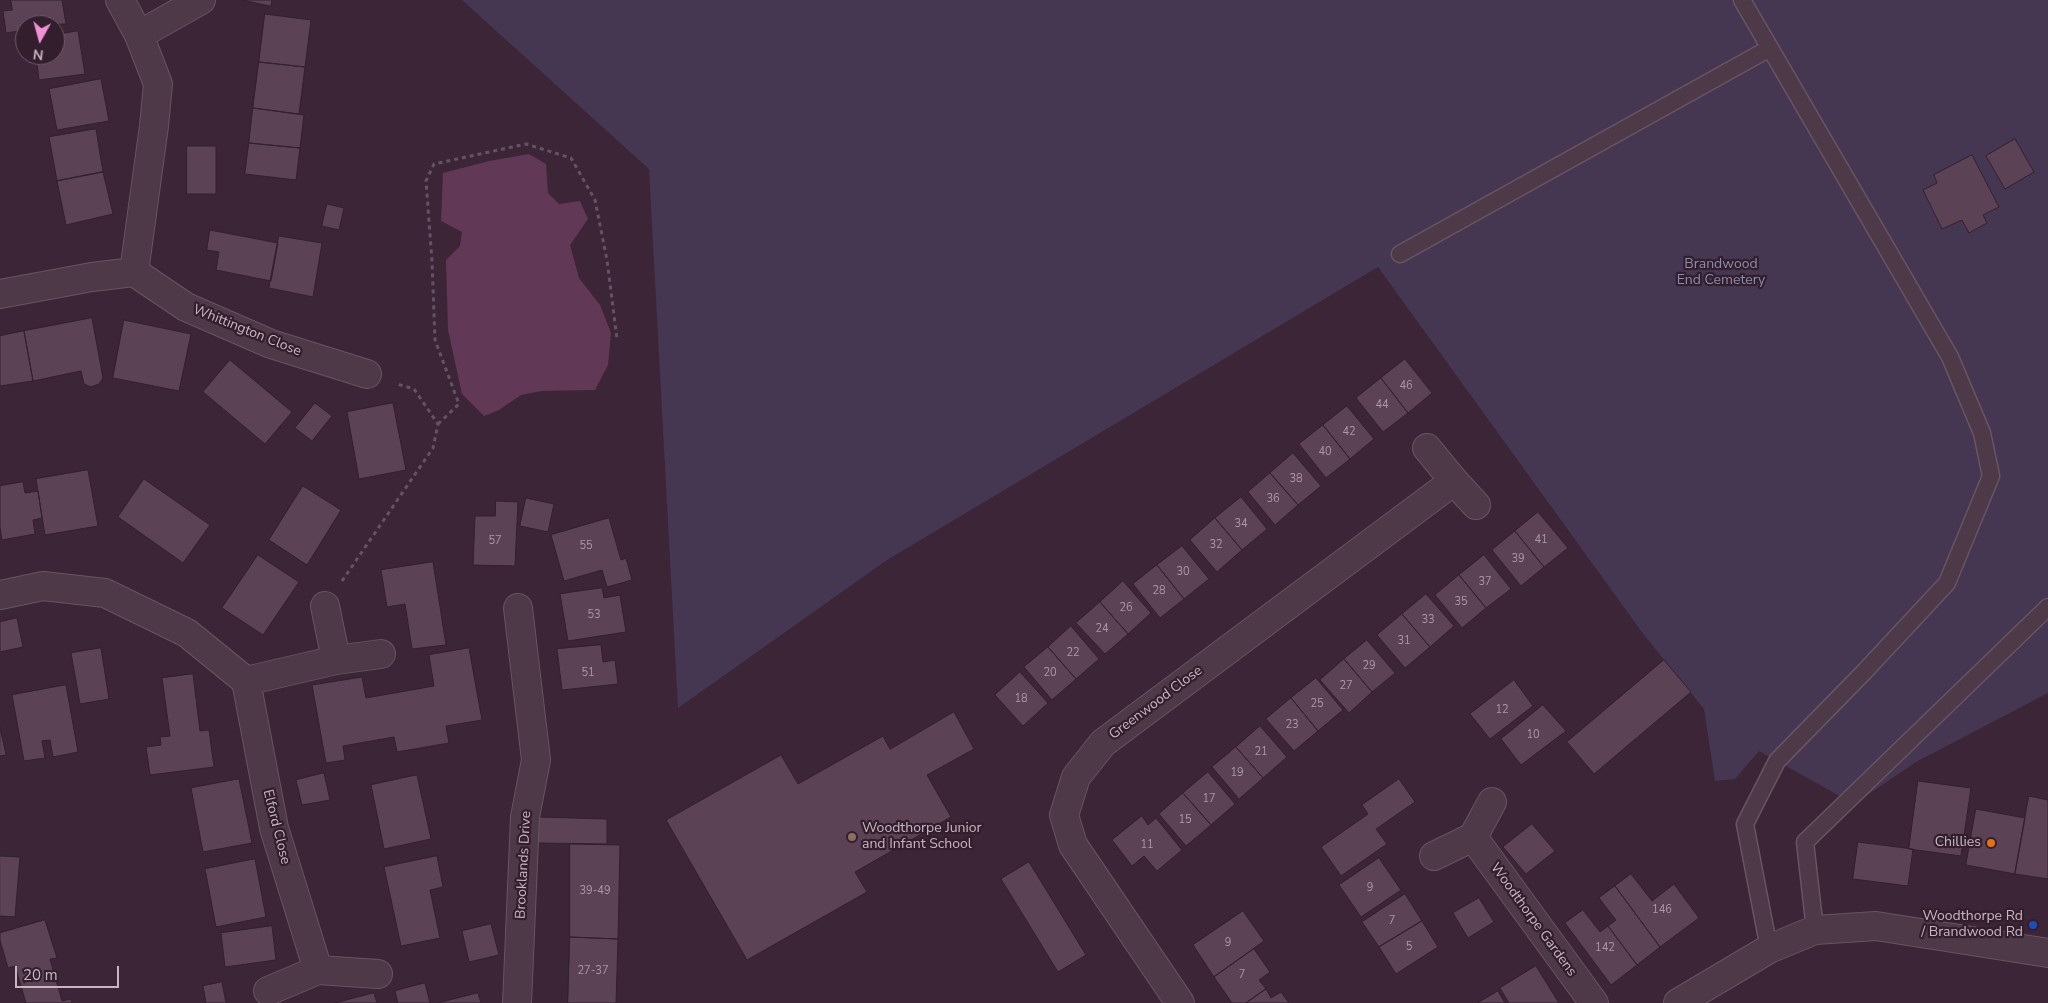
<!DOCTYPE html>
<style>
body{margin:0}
#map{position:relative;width:2048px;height:1003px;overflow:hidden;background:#3c2536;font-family:"Nunito Sans",sans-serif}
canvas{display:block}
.north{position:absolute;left:15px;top:15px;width:50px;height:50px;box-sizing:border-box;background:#321e2c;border:1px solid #6e5a68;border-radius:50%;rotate:187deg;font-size:14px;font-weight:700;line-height:20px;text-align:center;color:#c8b5c2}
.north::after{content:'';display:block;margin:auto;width:18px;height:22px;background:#f290d3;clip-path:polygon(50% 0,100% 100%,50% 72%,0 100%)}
.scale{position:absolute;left:15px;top:966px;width:104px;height:22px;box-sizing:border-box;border:2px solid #c8b5c2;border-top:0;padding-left:6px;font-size:15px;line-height:18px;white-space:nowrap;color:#c8b5c2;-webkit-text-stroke:4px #321e2c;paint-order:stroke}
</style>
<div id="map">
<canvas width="2048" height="1003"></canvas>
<div class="north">N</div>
<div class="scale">20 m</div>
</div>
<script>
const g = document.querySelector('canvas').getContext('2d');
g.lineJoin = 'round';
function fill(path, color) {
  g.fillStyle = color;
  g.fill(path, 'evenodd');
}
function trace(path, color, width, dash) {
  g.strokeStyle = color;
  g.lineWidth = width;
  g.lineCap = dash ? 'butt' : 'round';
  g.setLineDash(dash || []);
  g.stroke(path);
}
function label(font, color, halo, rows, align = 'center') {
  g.font = font + ' "Nunito Sans",sans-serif';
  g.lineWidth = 4.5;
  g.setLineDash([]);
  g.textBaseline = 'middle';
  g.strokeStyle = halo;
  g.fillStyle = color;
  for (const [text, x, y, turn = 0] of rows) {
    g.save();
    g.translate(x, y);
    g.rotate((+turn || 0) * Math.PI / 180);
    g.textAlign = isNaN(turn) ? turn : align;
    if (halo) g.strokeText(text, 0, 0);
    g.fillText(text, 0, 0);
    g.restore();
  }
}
const green = new Path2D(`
 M462,0H2048V693L1916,762L1854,804L1759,751L1735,779L1715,781L1704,709L1644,635L1378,267L887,560L678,708L649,169Z`);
const water = new Path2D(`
 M529,154L546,164L548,193L559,204L580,201L588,219L570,245L579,278L600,305L611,333L608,365L595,390L541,391L521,395L499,410L484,416L462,394L448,330L446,260L460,246L462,232L441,221L443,173L489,161Z`);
const building = new Path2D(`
 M11,0H62L66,24L25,25V30L6,33L3,11L12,10Z
 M242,0H272L271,6Z
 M265,14L311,20L305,67L259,62Z
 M78,31L85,74L39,80L36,55H55V35Z
 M259,62L305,67L299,114L253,108Z
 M101,79L109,121L57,130L49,89Z
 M253,108L304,115L300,148L249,143Z
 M96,129L103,172L57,181L49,137Z
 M2015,139L2034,172L2005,189L1986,156Z
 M249,143L300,148L296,180L245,174Z
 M187,146H216V194H187Z
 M1972,155L1999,207L1983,215L1987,223L1969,233L1962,220L1942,229L1923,190L1937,183L1934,175Z
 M103,172L113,214L66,225L57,181Z
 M327,204L344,208L339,230L322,226Z
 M210,230L278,243L271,281L216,270L219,252L207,250Z
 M279,236L322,243L313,297L269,288Z
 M92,318L103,378L99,384L91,387L84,384L81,371L33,381L24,331Z
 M124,320L191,334L179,391L113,378Z
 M24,331L33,381L0,386V336Z
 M1405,359L1432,393L1408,413L1381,378Z
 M230,360L292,412L265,444L203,392Z
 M1381,378L1408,413L1383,432L1356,398Z
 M315,403L332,416L312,441L295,428Z
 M393,403L406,470L359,479L347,412Z
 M1347,406L1374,439L1350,459L1323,425Z
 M1323,425L1350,459L1326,478L1299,444Z
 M1293,453L1321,486L1298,505L1270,473Z
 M88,470L98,526L45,535L36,479Z
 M1270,473L1298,505L1275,525L1248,492Z
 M144,479L210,525L183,563L118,517Z
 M23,482L25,493L38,491L42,518L33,520L35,534L2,540L0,527V486Z
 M303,486L341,510L307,565L269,540Z
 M1241,497L1267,529L1242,550L1215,518Z
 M526,498L554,504L548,532L520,526Z
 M496,501L518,502L515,566L473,565L475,516H495Z
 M1538,512L1568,548L1544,567L1515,531Z
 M609,518L621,560L626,558L632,580L607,587L602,570L564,581L551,535Z
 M1215,518L1242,550L1217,572L1190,540Z
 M1515,531L1544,567L1521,586L1492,550Z
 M1182,546L1209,579L1184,599L1157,565Z
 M258,555L299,582L263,635L222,608Z
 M1484,555L1511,589L1486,608L1459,575Z
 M433,562L446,645L412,649L405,604L387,607L381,570Z
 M1157,565L1184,599L1160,618L1133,584Z
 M1459,575L1486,608L1462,628L1435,595Z
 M1123,581L1151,613L1128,634L1100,602Z
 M602,588L604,598L620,595L626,632L568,641L560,594Z
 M1426,594L1454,626L1430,647L1402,614Z
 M1100,602L1128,634L1105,654L1076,623Z
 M1402,614L1430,647L1405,668L1377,635Z
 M17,618L23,647L0,652V622Z
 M1071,626L1099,659L1076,679L1048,647Z
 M1367,640L1395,673L1372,692L1344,659Z
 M601,645L603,662L615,660L618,684L562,690L557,649Z
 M1048,647L1076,679L1052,700L1024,667Z
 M101,648L109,699L80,704L71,653Z
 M469,648L482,720L446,726L449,743L397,752L394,737L343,746L345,760L326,763L312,685L362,677L366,698L434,686L429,655Z
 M1344,659L1372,692L1349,713L1320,680Z
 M1664,660L1691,692L1594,774L1567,742Z
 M1020,672L1048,703L1023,726L995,695Z
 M193,674L200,731L209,730L214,767L150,775L146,747L161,745L160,737L170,736L162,678Z
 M1316,678L1343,710L1318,731L1291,698Z
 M1514,680L1533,706L1490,739L1470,714Z
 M66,685L78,752L53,757L50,740L42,741L45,758L24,761L12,695Z
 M1291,698L1318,731L1294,751L1266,719Z
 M1543,705L1566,731L1521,765L1501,739Z
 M954,712L974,749L927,775L951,817L855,872L867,892L747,960L666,820L781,755L798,784L883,736L890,749Z
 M1260,726L1287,757L1263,778L1236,747Z
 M0,727L6,755L0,756Z
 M1236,747L1263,778L1239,799L1212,767Z
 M1208,772L1235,804L1211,825L1183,793Z
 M324,773L330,800L302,805L296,780Z
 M417,775L431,839L384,849L371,785Z
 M239,779L252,843L203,852L191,788Z
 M1399,779L1415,802L1376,829L1387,844L1341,876L1321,847L1368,814L1362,805Z
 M1918,781L1971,788L1961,856L1909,849Z
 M1183,793L1211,825L1186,846L1159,814Z
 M2029,796L2048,800V879L2015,874Z
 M1976,809L2025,818L2015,874L1966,865Z
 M1142,816L1148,825L1156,818L1182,850L1157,871L1144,856L1132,866L1112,840Z
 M539,817L607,819V844L538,843Z
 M1532,824L1555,851L1526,874L1503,847Z
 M1858,842L1913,849L1908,886L1853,879Z
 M570,844L620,845L618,939L570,937Z
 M0,856L20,857L15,917L0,916Z
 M437,856L443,887L430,890L440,938L401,946L384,867Z
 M1379,858L1401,890L1361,917L1339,885Z
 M255,859L266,917L216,927L205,869Z
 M1029,862L1086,955L1058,972L1001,879Z
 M1631,874L1652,901L1674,884L1699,918L1660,947L1615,886Z
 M1615,886L1660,947L1637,965L1608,926L1616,920L1599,898Z
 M1405,894L1422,921L1379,947L1362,922Z
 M1479,898L1494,922L1468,938L1453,913Z
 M1583,910L1600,932L1608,926L1637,965L1611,985L1565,923Z
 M1243,911L1264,941L1214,977L1193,945Z
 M45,920L57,958L50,959L62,1001L71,999L72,1003H26L15,966L8,968L0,940V933Z
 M1422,921L1438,947L1396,974L1379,947Z
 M491,924L499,955L469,962L462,931Z
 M272,926L276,960L225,967L221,933Z
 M570,937L618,939L616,1003H568Z
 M1254,949L1270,972L1259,980L1266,989L1246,1003H1232L1214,977Z
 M1536,966L1559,1003H1509L1500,988Z
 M222,982L226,1003H206L203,986Z
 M425,983L430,1003H398L395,991Z
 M1266,989L1271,998L1281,992L1289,1003H1246Z
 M1498,991L1505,1003H1478Z
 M374,993L377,1003H335Z
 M478,993L481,1003H438Z`);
const path = new Path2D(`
 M438,424L459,404L435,340L432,261L426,181L434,164L526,144L571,158L595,200L607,260L617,339
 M342,581L433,448L438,424L414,389L397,384`);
const service = new Path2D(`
 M1742,0L1950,357L1982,433L1991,476L1947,583L1865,671L1777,761L1745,824L1769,949
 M1400,254L1770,48
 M1815,930L1805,842L2048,607`);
const minor = new Path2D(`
 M139,35L201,0
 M134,272L186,307L271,344L367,374
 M0,294L92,277L134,272L154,126L158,84L139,35L120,0
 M1427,448L1454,481L1476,505
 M0,595L43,586L105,593L187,633L246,681L274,828L318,970
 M325,606L336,660
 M246,681L336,660L381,654
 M1473,837L1594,1003
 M1434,856L1473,837L1492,802
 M268,991L318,970L378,974
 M517,1003L525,817L536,760L518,608
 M1180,1003L1073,845L1064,815L1076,777L1103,743L1454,481
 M1678,1003L1769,949L1815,930L1876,926L2048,953`);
const markers = [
 [852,837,5,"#8d6e63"],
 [1991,843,5,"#e8710a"],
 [2033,925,5,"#1a4fb4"]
];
const numberNames = [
 ["46",1406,386],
 ["44",1382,405],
 ["42",1349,432],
 ["40",1325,452],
 ["38",1296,479],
 ["36",1273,499],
 ["34",1241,524],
 ["41",1541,540],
 ["57",495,541],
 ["32",1216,545],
 ["55",586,546],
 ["39",1518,559],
 ["30",1183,572],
 ["37",1485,582],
 ["28",1159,591],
 ["35",1461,602],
 ["26",1126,608],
 ["53",594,615],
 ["33",1428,620],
 ["24",1102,629],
 ["31",1404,641],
 ["22",1073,653],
 ["29",1369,666],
 ["51",588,673],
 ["20",1050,673],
 ["27",1346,686],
 ["18",1021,699],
 ["25",1317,704],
 ["12",1502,710],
 ["23",1292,725],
 ["10",1533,735],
 ["21",1261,752],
 ["19",1237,773],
 ["17",1209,799],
 ["15",1185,820],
 ["11",1147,845],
 ["9",1370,888],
 ["39-49",595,891],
 ["146",1662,910],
 ["7",1392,921],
 ["9",1228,943],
 ["5",1409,947],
 ["142",1605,948],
 ["27-37",593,971],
 ["7",1242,975]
];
const parkNames = [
 ["Brandwood",1721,265],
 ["End Cemetery",1721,281]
];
const streetNames = [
 ["Whittington Close",247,331,22],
 ["Greenwood Close",1156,703,-37],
 ["Elford Close",276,827,76],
 ["Brooklands Drive",524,865,-87],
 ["Woodthorpe Gardens",1533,920,54]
];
const poiNames = [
 ["Woodthorpe Junior",862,829,"left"],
 ["and Infant School",862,845,"left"],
 ["Chillies",1981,843],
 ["Woodthorpe Rd",2023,917],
 ["/ Brandwood Rd",2023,933]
];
fill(green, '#453751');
fill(water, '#613855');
fill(building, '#5b4255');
trace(building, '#34202e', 1);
trace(service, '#685462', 19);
trace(minor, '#685462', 30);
trace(path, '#645367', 3, [4, 4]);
trace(service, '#4d3947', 16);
trace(minor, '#4d3947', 28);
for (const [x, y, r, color] of markers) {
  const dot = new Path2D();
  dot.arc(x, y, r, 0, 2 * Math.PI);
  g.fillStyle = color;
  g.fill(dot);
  trace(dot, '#321e2c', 2);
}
label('11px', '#ad98a7', null, numberNames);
label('14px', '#8b8dac', '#321e2c', parkNames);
label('14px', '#c8b5c2', '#321e2c', streetNames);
label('14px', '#c8b5c2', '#321e2c', poiNames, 'right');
</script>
